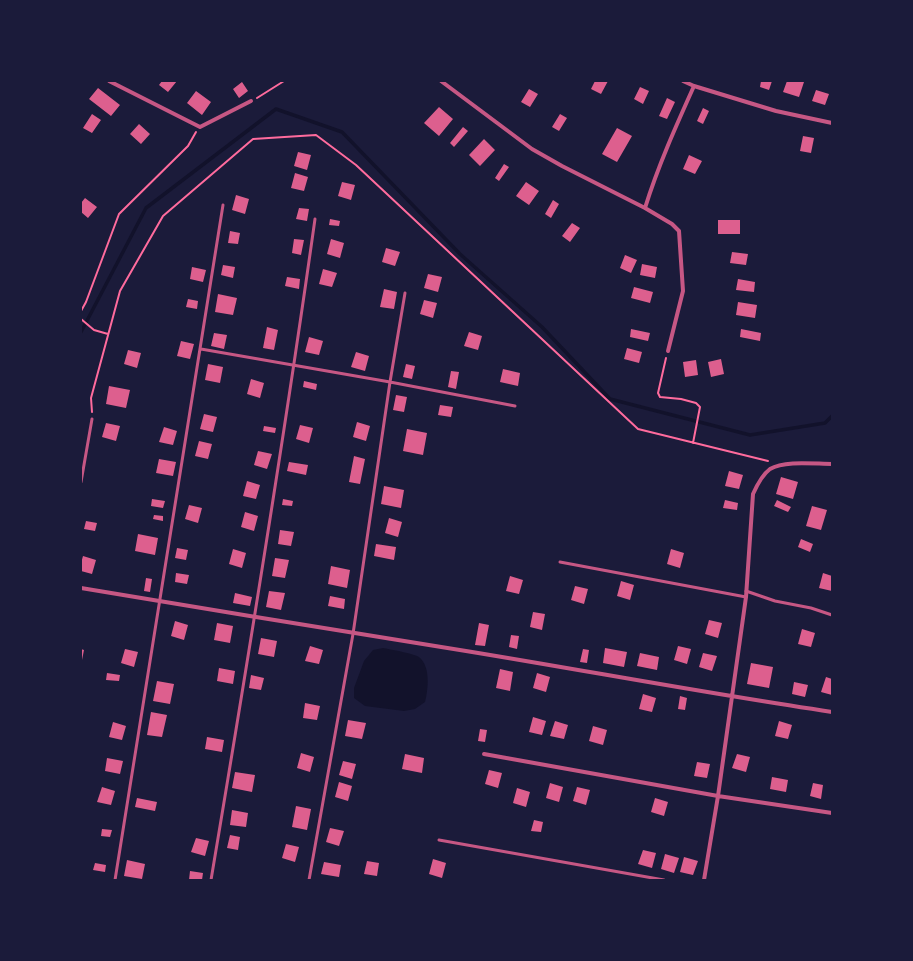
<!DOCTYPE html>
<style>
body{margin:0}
#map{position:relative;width:913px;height:961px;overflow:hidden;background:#1b1b3a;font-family:Mulish,sans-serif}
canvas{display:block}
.frame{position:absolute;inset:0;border:82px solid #1b1b3a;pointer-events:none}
</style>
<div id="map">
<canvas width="913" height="961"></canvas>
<div class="frame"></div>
</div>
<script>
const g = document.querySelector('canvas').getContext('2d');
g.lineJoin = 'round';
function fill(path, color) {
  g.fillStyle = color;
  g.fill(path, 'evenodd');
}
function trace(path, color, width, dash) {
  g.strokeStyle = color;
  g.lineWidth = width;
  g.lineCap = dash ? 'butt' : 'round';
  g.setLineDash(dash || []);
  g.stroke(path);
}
const water = new Path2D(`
 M383,648C389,649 415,654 419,657C431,667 428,689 425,702L415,709L404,711L365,706L354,698V688L364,661L373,650Z`);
const stream = new Path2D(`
 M81,332L146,208L276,109L342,132L460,254L542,327L610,399L750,435L825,423L832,416`);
const building = new Path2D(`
 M162,81H177L168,92L159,85Z
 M595,81H608L601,94L591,89Z
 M761,81H772L769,90L760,87Z
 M787,81L804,82L799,97L783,92Z
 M242,82L248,91L239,98L233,89Z
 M640,87L649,91L643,104L634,99Z
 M98,88L120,105L111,116L89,99Z
 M529,89L538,94L530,107L521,102Z
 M816,90L829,94L825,105L812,101Z
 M196,91L211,102L202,115L187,103Z
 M667,98L675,102L667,119L659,116Z
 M439,107L453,119L439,136L424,123Z
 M703,108L709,111L703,124L697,121Z
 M92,114L101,120L92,133L83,128Z
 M560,114L567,118L559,131L552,127Z
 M139,124L150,134L141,144L130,134Z
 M463,127L468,131L454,147L450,143Z
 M617,128L632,136L617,162L602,154Z
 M803,136L814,138L811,153L800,151Z
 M484,139L495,150L480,166L469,155Z
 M298,152L311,155L307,170L294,166Z
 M689,155L702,161L695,174L683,169Z
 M504,164L509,167L499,181L495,178Z
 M295,173L308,177L304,191L291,188Z
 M342,182L355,185L351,200L338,196Z
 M526,182L539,191L529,205L516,196Z
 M236,195L249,199L245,214L232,210Z
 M85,198L97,207L88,218L81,212V203Z
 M553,200L559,204L551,218L545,214Z
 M299,208L309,209L307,221L296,219Z
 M330,219L340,221L339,226L329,225Z
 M718,220H740V234H718Z
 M572,223L580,228L570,242L562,236Z
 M230,231L240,233L238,244L228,243Z
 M294,239L304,240L301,255L292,253Z
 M331,239L344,243L340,258L327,254Z
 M386,248L400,252L395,266L382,262Z
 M732,252L748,254L746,265L730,263Z
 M625,255L637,260L631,273L620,268Z
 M642,264L657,267L655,278L640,275Z
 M223,265L235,267L233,278L221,275Z
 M192,267L206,270L203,282L190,279Z
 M323,269L337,273L332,287L319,284Z
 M428,274L442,277L438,292L424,288Z
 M287,277L300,279L299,289L285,286Z
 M738,279L755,282L754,292L736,290Z
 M634,287L653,292L650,303L631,298Z
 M384,289L397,292L394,309L380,307Z
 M218,294L237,298L233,315L215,312Z
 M188,299L198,301L197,309L186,307Z
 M424,300L437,303L433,318L420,314Z
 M738,302L757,305L755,318L736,315Z
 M267,327L278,330L274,350L263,348Z
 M631,329L650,333L648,341L630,337Z
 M741,329L761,333L760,341L740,337Z
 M469,332L482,336L478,350L464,346Z
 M214,333L227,335L224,349L211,346Z
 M309,337L323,341L319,355L305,352Z
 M181,341L194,344L190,359L177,356Z
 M627,348L642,352L639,363L624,359Z
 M128,350L141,353L137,368L124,364Z
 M356,352L369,356L365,371L351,367Z
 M721,359L724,374L711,377L708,362Z
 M696,360L698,375L685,377L683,362Z
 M208,364L223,367L220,383L205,380Z
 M406,364L415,366L412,379L403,377Z
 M503,369L520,373L518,386L500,382Z
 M451,371L459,372L456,389L448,387Z
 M251,379L264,383L260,398L247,394Z
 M304,381L317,384L316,390L303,387Z
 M109,386L130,390L126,408L106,404Z
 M396,395L407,397L404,412L393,410Z
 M440,405L453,407L451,417L438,415Z
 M204,414L217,417L213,432L200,429Z
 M357,422L370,426L366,441L353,437Z
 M106,423L120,426L116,441L102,437Z
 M300,425L313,428L309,443L296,439Z
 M264,426L276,428L275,433L263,431Z
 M164,427L177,431L173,445L159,442Z
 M407,429L427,433L423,455L403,451Z
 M199,441L212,444L208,459L195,456Z
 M258,451L272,454L267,469L254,465Z
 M354,456L365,459L360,484L349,482Z
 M159,459L176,462L173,476L156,473Z
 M289,462L308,465L306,475L287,471Z
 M729,471L743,475L739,489L725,486Z
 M781,477L798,482L793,499L776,494Z
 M247,481L260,485L256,499L243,496Z
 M384,486L404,490L401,508L381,504Z
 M152,499L165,501L163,508L151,506Z
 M283,499L293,501L292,506L282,505Z
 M725,500L738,503L737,510L723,508Z
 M777,500L791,507L788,512L774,506Z
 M189,505L202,508L198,523L185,519Z
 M812,506L827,510L821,530L806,526Z
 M245,512L258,516L254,531L241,527Z
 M154,515L163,516V521L153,519Z
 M389,518L402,522L398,537L385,533Z
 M86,521L97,523L95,531L84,529Z
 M280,530L294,532L291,546L278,544Z
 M138,534L158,538L155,555L135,551Z
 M801,539L813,544L810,552L798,547Z
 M376,544L396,547L394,560L374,556Z
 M177,548L188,550L186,560L175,558Z
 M233,549L246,553L242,568L229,564Z
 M671,549L684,553L680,568L667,564Z
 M83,556L96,560L92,574L81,571V563Z
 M275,558L289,560L285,578L272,576Z
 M331,566L350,570L347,588L328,584Z
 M176,573L189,575L187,584L175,582Z
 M823,573L832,576V591L819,588Z
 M510,576L523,580L519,594L506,591Z
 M146,578L152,579L150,592L144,591Z
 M621,581L634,585L630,600L617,596Z
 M575,586L588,589L584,604L571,600Z
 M269,591L285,593L281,610L266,607Z
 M235,593L252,597L250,606L233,603Z
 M330,596L345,599L344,609L328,606Z
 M533,612L545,614L542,630L530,627Z
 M709,620L722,623L718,638L705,634Z
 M175,621L188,625L184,640L171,636Z
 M217,623L233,626L230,643L214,640Z
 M479,623L489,625L485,646L475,645Z
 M802,629L815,633L811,647L798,644Z
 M511,635L519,636L517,649L509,647Z
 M261,638L277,641L274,657L258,654Z
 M310,646L323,650L319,664L305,661Z
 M678,646L691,649L687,664L674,660Z
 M605,648L627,652L624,667L603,663Z
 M81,649L84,650L82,660H81Z
 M125,649L138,652L134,667L121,663Z
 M583,649L589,650L587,663L580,662Z
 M640,653L659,657L657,670L637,666Z
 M703,653L717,656L712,671L699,667Z
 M751,663L773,667L769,688L747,684Z
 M219,668L235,671L233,684L217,681Z
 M500,669L513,672L510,691L496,688Z
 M107,673L120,675L119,681L106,680Z
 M537,673L550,677L546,692L533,688Z
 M251,675L264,678L261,690L249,688Z
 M826,677L832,679V695L821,692Z
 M157,681L174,684L170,704L153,701Z
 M794,682L808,685L805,697L792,694Z
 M643,694L656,698L652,712L639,709Z
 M680,696L687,698L685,710L678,709Z
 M305,703L320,706L317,720L303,718Z
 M151,712L167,715L162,737L147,735Z
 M533,717L546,721L542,735L529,732Z
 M348,720L366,723L362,739L345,736Z
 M555,721L568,725L564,739L550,736Z
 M779,721L792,725L788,739L775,736Z
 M113,722L126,726L122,740L109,737Z
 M593,726L607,730L603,745L589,741Z
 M480,729L487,730L485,742L478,741Z
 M207,737L224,740L222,752L205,749Z
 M301,753L314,757L310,772L297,768Z
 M405,754L424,758L422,773L402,769Z
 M737,754L750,757L746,772L732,768Z
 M107,758L123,761L120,774L105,771Z
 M343,761L356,764L352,779L339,775Z
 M697,762L710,764L707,778L694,776Z
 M489,770L502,773L498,788L485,784Z
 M235,772L255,775L252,792L232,788Z
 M772,777L788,780L786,792L770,789Z
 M339,782L352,786L348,801L335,797Z
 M550,783L563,787L559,802L546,798Z
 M813,783L823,785L821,799L810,796Z
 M102,787L115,791L111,805L97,802Z
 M577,787L590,790L586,805L573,801Z
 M517,788L530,792L526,807L513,803Z
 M137,798L157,802L155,811L135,807Z
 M655,798L668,802L664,816L651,812Z
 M296,806L311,809L307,830L292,827Z
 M232,810L248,813L246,827L230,825Z
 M534,820L543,822L541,832L531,831Z
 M330,828L344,831L339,846L326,842Z
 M102,829L112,830L110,837L101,836Z
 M230,835L240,837L238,850L227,848Z
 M196,838L209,841L205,856L191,852Z
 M286,844L299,847L295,862L282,858Z
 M643,850L656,853L652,868L638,864Z
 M665,854L679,858L674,873L661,869Z
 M684,857L698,861L693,875L680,872Z
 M433,859L446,863L442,878L429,874Z
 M127,860L145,864L142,879L124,876Z
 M367,861L379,863L377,876L364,874Z
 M324,862L341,865L339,877L321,874Z
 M95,863L106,865L105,872L93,870Z
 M190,871L203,873L202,880H189Z`);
const path = new Path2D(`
 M257,98L284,81
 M81,311L86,302L119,214L188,146L196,132
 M81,319L94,330L108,334
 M666,358L658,393L660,397L681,399L696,403L700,407L693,443
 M92,412L91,398L120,291L163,216L253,139L316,135L356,165L638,429L768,461`);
const service = new Path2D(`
 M201,349L390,382L515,406
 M81,482L92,419
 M560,562L746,597
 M746,591L775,601L811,608L832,615
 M439,840L664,880
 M115,880L223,205
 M211,880C248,660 284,440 315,219
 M309,880L353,634L390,382L405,293`);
const minor = new Path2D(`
 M109,81L200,127L251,101
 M441,81L532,149L562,166L645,208
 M683,81L694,86L776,111L832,123
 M668,351L683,291L679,231L672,224L645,208C658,166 676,126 694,86
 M81,588C209,610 338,630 466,651C588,671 710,694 832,712
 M484,754L718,796L832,813
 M704,880L718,796L746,597L753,494C757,485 762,475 770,469C785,460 815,464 832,464`);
fill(water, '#12122b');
trace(stream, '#12122b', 3.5);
fill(building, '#dd5f8e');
trace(path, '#ff6b9d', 2);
trace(service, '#c65784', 3);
trace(minor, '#c65784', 4);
</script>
